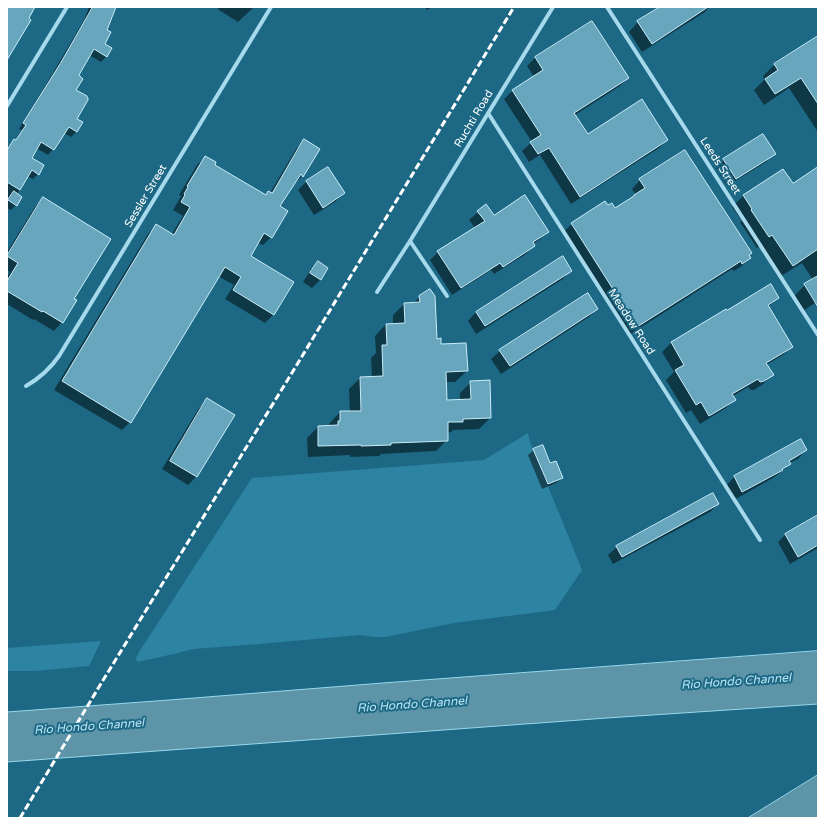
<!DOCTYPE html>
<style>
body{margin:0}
#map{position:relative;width:825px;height:825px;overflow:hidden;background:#1d6985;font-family:"Varela Round",sans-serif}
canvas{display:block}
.frame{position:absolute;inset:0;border:8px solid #fff;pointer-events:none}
</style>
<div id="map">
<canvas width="825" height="825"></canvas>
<div class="frame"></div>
</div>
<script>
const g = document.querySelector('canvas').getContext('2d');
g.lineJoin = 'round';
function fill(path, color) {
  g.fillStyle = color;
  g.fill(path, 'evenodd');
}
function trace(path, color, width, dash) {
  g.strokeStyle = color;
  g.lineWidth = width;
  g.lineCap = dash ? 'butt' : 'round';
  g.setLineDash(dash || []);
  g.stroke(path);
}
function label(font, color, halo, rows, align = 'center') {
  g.font = font + ' "Varela Round",sans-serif';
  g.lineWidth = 4;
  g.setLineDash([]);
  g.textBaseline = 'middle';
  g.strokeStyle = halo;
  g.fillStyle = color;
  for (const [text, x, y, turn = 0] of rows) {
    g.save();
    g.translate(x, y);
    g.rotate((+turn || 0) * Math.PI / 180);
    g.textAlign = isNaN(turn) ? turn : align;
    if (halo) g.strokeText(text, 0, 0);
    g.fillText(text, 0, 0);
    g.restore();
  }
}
const green = new Path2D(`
 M528,433L530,442L582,570L555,610L454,623L385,637H373L360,635L259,644L193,649L174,654L137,662L136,658L139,652L252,478L484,460Z
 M101,641L89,666L35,671H7V648Z`);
const water = new Path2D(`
 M818,651V704L607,718L7,762V712L169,700L383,683Z
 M818,775V818H748Z`);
const shadow = new Path2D(`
 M89,7H115L106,30L103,44L111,49L106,57L101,62L89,55L77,75L75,90V119L82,123L76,132L71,137L64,133L53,149L48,155L36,148L30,158L38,174L33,179L27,176L17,194L16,205L11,210L7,208V148L14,140L15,141L22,130L19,129L54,71L84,20Z
 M214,7H254L238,22L219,10L217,7L215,8Z
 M425,7H432L427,10Z
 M662,7H709L705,12L642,52L629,32L638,22Z
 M591,22L628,78L620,86L575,115L587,135L667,140L659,148L571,204L540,155L529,162L522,151L532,142L504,99L513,90L534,77L527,66L535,58Z
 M818,37V132L789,88L764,105L754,90L765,79L763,76L774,65Z
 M304,141L318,149L302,176L294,184L279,207L271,237L263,245L258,243L249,256L293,283L273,315L265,323L225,299L234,285L218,276L130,422L122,430L54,390L148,234L156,226L171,235L183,216L173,210L181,196L179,195L197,165L205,157L213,165L265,196L269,192L270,193L296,149Z
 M774,153L766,162L727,186L716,168L724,159Z
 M818,166V301L803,311L794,296L805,285L813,280L802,263L781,276L761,245L757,248L740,222L742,221L732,207L744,195L792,184L813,171Z
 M328,168L344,193L335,202L314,215L298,190L306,182Z
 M640,180L750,258L742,266L734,271L732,269L629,335L563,232L572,224L605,203L608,207L615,209L636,195L632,189Z
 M43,198L72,299L62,322L54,331L34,319L33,320L7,304V277L10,272L7,270V252L35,207Z
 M485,206L494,216L548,232L539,240L533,244L534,245L526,254L494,274L491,270L452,295L430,260L438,252L475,228L469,220Z
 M318,263L327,268L320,280L312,288L303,282L310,271Z
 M571,270L563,279L476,334L468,321L476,312Z
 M420,297L436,340L467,371L455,382H446V401L460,400V393L471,382L489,381L490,418L479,429L453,430L451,432L447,433V440L436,451L381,454L379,456L350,457V455L308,457L307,438L318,427L329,426V424L340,412H350L349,389L360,378L372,377L371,358L376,353L375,336L386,324H393V315L404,304L413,303Z
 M778,298L768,307L792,346L783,355L766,365L772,375L763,384L754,390H751L748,387L733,396L735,399L726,408L700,424L691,410L686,413L666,380L674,372L662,352L671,343L726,310V311Z
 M597,309L589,317L501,374L491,359L500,351Z
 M207,400L233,415L196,477L188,485L162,469L199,408Z
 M800,440L806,450L798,459L789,463L781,472L773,478L734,500L726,486L734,477Z
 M534,450L549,464L562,478L556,483L542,489L528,455Z
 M718,504L710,512L613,564L608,555L617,547Z
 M818,516V548L790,564L778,542L785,535Z`);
const building = new Path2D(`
 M7,7H35L29,18L31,20L7,60Z
 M93,7H116L107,30L111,32L105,44L112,48L107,57L94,49L79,75L83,79L76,90L87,96V97L88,98V100L77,119L83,122L77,132L69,127L54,150L41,142L32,158L44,165L39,175L32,170L20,190L7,182V150L14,139L16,140L26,125L23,123L60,64Z
 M660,7H708L652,44L637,21Z
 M592,21L600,33L629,78L574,113L588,134L642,99L668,140L580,197L549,148L538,154L530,142L541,135L512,90L543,70L535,57Z
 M818,36V104L801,78L775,94L765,79L778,70L774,64Z
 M763,134L776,154L736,179L723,159Z
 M304,139L320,149L303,177L301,174L280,206L288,211L272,238L264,233L251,256L294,282L274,315L233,290L241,277L225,267L131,423L62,381L156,224L174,235L190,207L181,202L185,195L184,194L188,187L187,186L205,156L216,162L215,165L266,195L268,191L272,193Z
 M685,150L752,253L749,255L751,258L742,264L741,261L637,327L571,223L605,201L608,205L612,203L615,208L634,196V195L645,188L639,179Z
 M328,167L345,193L323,208L306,181Z
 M818,167V249L793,266L772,235L769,237L751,210L752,209L743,195L783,169L793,183Z
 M14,191L22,197L17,206L8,200Z
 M525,195L549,232L533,242L535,246L503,267L500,263L461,288L437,251L485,221L477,211L486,204L494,215Z
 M43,197L111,239L74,299L77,300L63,323L43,311L42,312L7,291V281L18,263L7,256Z
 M563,256L572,271L485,326L476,312Z
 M318,261L328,268L321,280L310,273Z
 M818,276V307L804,284Z
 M771,284L779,298L768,305L793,347L766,363L774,375L764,381L760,382L758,379L732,394L736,400L709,416L701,402L696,405L675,370L684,365L671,342L726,309L727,310Z
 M430,289L435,296L437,339L441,338V344L466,343L468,371L446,372L447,400L471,399L470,381L490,380L491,418L463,419V422H448V441L391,443V445L361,446V445L318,446V426L338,425V421H340V411H361L360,377L383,376L382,345H387L386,324L405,323L404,303L420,302L419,296Z
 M588,293L598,309L510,366L499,350Z
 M207,398L235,415L197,477L170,461Z
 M801,439L807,450L789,461L791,464L782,469L783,470L742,492L734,476Z
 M543,445L550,463L556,461L563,478L548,484L533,449Z
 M713,493L719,504L622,557L616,546Z
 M818,515V545L798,557L785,534Z`);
const street = new Path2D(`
 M607,7L818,335
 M7,106L67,7
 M488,113L760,540
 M410,241L553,7
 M377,292L410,241L447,296
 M26,386C40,378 50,369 59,356L271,7`);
const rail = new Path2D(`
 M20,818L105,677L287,381L514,7`);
const streetNames = [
 ["Ruchti Road",474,119,-59],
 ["Leeds Street",720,166,57],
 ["Sessler Street",146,196,-59],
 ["Meadow Road",631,322,57]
];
const waterNames = [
 ["Rio Hondo Channel",736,682,-4],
 ["Rio Hondo Channel",412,705,-4],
 ["Rio Hondo Channel",89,727,-4]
];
fill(green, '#2d83a2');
fill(water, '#5d94a7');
trace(water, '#98d8ec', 1);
fill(shadow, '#0007');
fill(building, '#67a6bd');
trace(building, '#caecf8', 1);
trace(street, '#a5d9eb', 4);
trace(rail, '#fff', 3, [7, 3]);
label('11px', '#fff', '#1d6985', streetNames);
label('italic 12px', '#b8e5f3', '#1d6985', waterNames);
</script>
